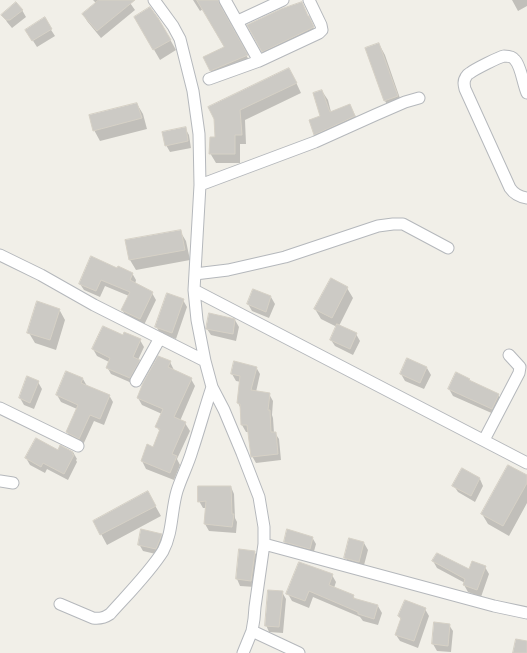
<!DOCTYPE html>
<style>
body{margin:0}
canvas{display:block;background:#f1efe8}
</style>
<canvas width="527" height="653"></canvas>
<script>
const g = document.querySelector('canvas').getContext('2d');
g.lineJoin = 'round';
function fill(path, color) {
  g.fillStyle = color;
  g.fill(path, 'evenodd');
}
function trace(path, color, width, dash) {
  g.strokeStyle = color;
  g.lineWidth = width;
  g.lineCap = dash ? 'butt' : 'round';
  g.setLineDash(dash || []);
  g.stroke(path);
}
const shadow = new Path2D(`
 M93,0H128L135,10L101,38L87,21L83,14L96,3Z
 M193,0H218L222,6V11L250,62L214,78L204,57L226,48L203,9L200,11Z
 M512,0H527V6L518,11Z
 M22,10L26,17L12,28L7,22L3,15Z
 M135,17L158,18L176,50L160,60Z
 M308,17L317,35L267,58L248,25Z
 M44,19L55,36L37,47L26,30Z
 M379,44L385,55L403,107L391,111L385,101Z
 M294,78L301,93L245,120L246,144H240V163H216L210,153L216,138L215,119Z
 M322,91L328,100L331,112L350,105L355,115L360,126L321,144L315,134L322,116Z
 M137,104L143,114L147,129L100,141L94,130Z
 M185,128L189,135L191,148L170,152L166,145Z
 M180,231L186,241L190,260L136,270L130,260L127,241Z
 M132,273L136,280L135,284L152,293L156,300L144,325L126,316L122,310L129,296L105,286L100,297L84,290L80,284Z
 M347,288L353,298L339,326L356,334L360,341L353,355L335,346L331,340L337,327L321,319L315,309Z
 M253,290L271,297L275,304L269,318L252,311L248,304Z
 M183,300L187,307L176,339L160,333L156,326Z
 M59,309L65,320L56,350L35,343L29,333Z
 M210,315L235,320L239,327L236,341L211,335L207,329Z
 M123,337L140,340L144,347L138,360L143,368L134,384L111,374L107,367L109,362L97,356L93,349Z
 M170,362L174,370L191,379L195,386L180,421L185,423L190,431L177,459L180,465L174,480L146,469L142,461L153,448L160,432L157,427L162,414L142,405L138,398Z
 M256,367L260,374L256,392L269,394L273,401L272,415L273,418L274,433H275L279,439L281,460L256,463L252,456L249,432H246L242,425L241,409L238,403L241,382L236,381L232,374Z
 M427,368L431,375L424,389L405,381L401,374Z
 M83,379L87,386L109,395L113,402L104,425L94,421L83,445L71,439L67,432L77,409L61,402L57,395Z
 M38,382L42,389L34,409L24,405L20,398Z
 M449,389L498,395L502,402L496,415L453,396Z
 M59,451L73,452L77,459L76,460L77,462L68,480L47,469L45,473L30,465L26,458Z
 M527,477V503L509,536L488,524L482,514Z
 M480,479L483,486L475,502L458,492L454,486Z
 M231,487L234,494L235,518L237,522L236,533L209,531L205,524L207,508H203L199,501Z
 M148,493L161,516L107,545L94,521Z
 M161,535L165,541L160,555L143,551L139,544Z
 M312,537L316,544L313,555L289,549L285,542Z
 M364,543L368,550L363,569L349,565L346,558Z
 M254,551L258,558L255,587L240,586L237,579Z
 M433,561L469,571L485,567L489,574L481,597L468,592L464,585L465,583L437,568Z
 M332,575L336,582L334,588L353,596L356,600L378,606L382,613L378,625L363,621L360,617L313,597L309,608L292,601L288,594Z
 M282,592L286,599L283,633L269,632L266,625Z
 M425,609L429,616L418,648L400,641L396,635L401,620L399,616Z
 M449,625L453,631L451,652L437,651L433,644Z`);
const building = new Path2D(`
 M99,0H135L97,31L82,14Z
 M197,0H218L219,3L248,55L210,71L203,57L224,47Z
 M16,2L23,10L10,20H6L1,15Z
 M302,2L308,16H309L314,27L262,52L247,25L281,9Z
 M150,7L158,18L171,40L153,50L134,17Z
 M45,17L52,29L32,41L25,30Z
 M379,43L398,96L384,101L365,48Z
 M289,68L297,83L240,110L242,135H235V154H209L210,137H215L214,119L208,107Z
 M322,90L330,112L350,104L355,116L314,135L309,120L320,116L313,93Z
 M137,103L142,118L93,131L89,115Z
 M186,127L188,141L165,146L162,132Z
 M181,230L185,250L129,260L125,240Z
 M91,256L117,268L118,266L133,273L130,280L153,292L140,319L121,310L130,292L101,280L96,291L79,284Z
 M331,278L348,287L332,318L314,309Z
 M253,289L271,296L266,312L247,304Z
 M167,293L184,299L172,333L155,327Z
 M37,301L60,309L50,340L27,333Z
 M209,313L235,319L233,334L206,329Z
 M337,324L357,333L350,349L330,340Z
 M103,326L123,335L124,332L141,339L133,357L140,360L130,378L106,368L110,358L92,349Z
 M158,356L171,361L168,367L192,378L174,417L186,422L172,454L177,456L170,473L141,461L147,444L153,447L160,429L155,427L163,409L137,398L143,383Z
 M407,358L427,367L420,383L400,374Z
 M234,361L257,367L251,390L270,393L268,410H270L271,432H276L278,454L251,457L247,425H241L240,404L237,403L240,376L231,374Z
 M66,371L83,378L81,383L110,395L100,419L90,415L79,439L66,432L78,405L56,395Z
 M456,372L470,379L469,380L499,394L492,409L448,389Z
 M27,376L39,381L30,403L19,398Z
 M36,438L58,450L60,445L73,452L72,454L74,455L64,474L43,463L41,467L25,458Z
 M508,465L527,475V483L503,526L481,514Z
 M462,468L480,478L471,496L452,486Z
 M198,486H231L232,514H234L232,527L204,524L206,501L198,502Z
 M148,491L156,506L100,535L93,521Z
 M141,529L162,534L156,549L138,545Z
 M287,529L313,537L310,549L284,542Z
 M349,538L364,542L359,562L344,558Z
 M239,549L255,551L251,581L236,579Z
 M437,553L469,569L472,561L486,566L477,590L463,585L465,579L432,561Z
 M299,562L333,574L329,585L354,595L353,598L378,605L374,619L358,614V612L309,591L305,601L286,594Z
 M268,590L283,591L279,627L265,626Z
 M405,600L426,608L421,621L414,641L395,635L401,618L398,616Z
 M434,622L450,624L448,646L432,644Z
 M516,639L527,641V653H513Z`);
const minor = new Path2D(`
 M154,0L173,26L180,39L193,91L199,134L200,185L194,290L197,320L205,361
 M225,0L259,61
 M238,21L283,0
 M209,79L259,61L319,33L322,30L321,25L309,0
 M527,93C523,84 521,66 515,60C513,57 508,56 504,56C499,57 475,69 470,73C469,73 466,76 466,77C463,81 464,85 465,89L510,188C514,194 520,197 527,198
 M200,185L315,142L375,115L405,102L419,98
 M0,255L41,275L94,305L205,361L212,387L224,410L242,453L259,497L264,527V544L255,607L254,619L252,631L243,653
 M195,274L228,270L285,257L378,226L393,224H403L448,248
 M194,290L527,463
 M136,381L160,338
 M0,408L78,446
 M484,440L519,373L520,367L509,355
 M0,481L13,483
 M264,544L494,606L527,613
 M60,604L93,618C100,619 104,618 110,614C127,595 150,572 163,551C173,532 171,511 177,491C181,478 188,465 192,451C199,430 205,408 212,387
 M252,631L299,653`);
fill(shadow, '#0003');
fill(building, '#cccac5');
trace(building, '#d6d1c6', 1);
trace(minor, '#b5b8bc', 13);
trace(minor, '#fff', 11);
</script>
